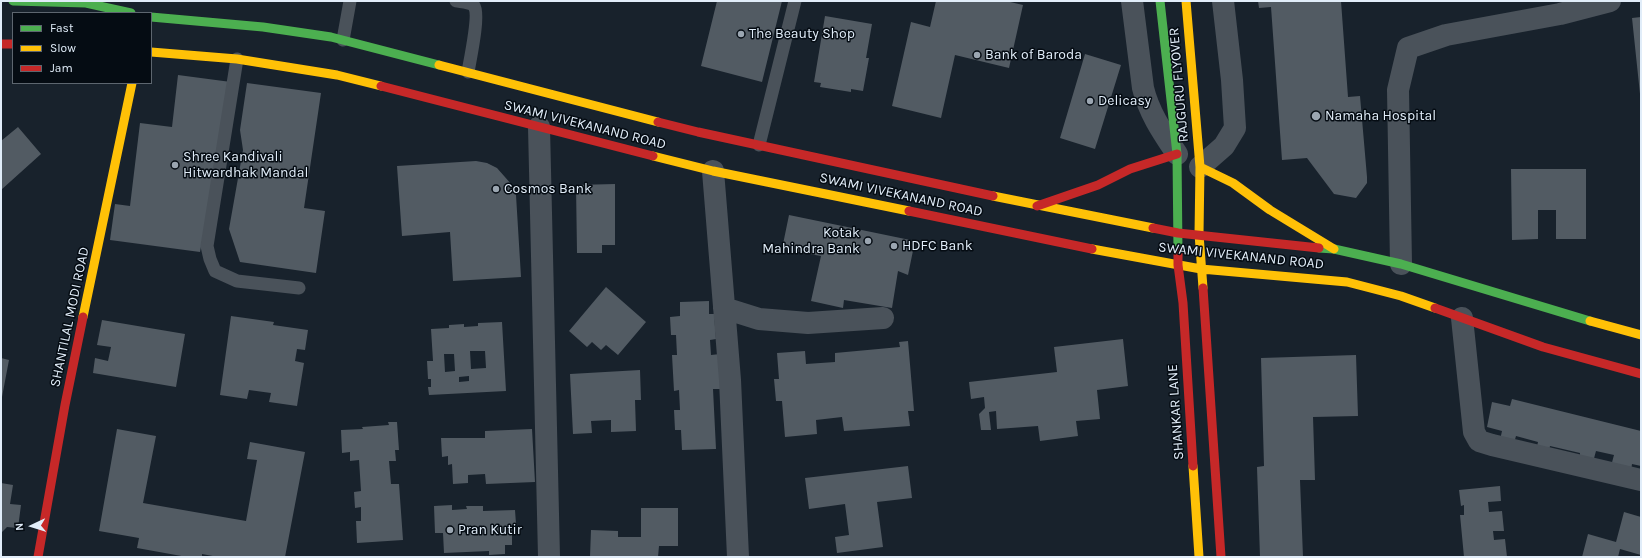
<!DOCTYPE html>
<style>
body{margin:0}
#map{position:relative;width:1642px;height:558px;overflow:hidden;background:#18222c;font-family:Karla,sans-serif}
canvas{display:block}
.frame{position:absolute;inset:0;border:2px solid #e1edf9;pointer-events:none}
.legend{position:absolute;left:12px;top:12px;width:140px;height:72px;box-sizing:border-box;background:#050c13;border:1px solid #5d666f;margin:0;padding:5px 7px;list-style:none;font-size:12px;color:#e1edf9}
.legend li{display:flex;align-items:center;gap:8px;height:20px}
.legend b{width:20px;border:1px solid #5d666f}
.north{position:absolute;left:12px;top:506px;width:40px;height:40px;-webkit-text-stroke:3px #050c13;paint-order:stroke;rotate:266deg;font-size:11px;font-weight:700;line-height:16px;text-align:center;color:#e1edf9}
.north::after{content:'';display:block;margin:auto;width:14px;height:18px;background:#e1edf9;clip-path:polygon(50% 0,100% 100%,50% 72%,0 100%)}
</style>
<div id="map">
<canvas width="1642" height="558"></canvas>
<div class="frame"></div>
<ul class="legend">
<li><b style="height:5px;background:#4caf50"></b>Fast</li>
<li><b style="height:5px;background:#ffc107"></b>Slow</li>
<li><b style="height:5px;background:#c62828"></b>Jam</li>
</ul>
<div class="north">N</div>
</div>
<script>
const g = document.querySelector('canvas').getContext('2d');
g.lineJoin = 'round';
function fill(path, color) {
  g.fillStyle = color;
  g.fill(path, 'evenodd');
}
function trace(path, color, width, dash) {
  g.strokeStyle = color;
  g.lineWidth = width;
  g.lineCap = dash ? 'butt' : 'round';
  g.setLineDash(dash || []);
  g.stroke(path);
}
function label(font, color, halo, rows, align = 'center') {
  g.font = font + ' Karla,sans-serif';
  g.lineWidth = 3;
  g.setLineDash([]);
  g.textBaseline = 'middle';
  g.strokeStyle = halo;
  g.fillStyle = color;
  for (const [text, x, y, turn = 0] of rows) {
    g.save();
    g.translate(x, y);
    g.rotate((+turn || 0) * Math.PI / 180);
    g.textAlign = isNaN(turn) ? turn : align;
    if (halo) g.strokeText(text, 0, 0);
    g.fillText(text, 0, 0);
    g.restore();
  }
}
const building = new Path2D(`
 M717,1H782L762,82L701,66Z
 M936,1H1006L1023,5L1009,68L955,55L941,118L892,106L911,22L930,27Z
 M1258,1H1341L1348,97L1360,96L1367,177V183L1356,198L1334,194L1307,158L1282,160L1271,7L1259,8Z
 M825,16L872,24L866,58H869L863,91L851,89V92L820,87L821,83L814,82Z
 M1641,17V94H1640L1632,18Z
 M1085,54L1121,65L1095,149L1060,138Z
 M178,75L231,82L200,252L110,240L115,204L130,206L140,123L172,127Z
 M247,83L321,93L304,208L325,211L316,273L240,262L229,229L243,150L240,130Z
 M18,127L41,154L1,190V141Z
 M476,161L487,163L497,168L512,185L516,195L521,277L453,281L450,232L402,236L397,166Z
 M1511,169H1586V239H1556V210H1538V239L1512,240Z
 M615,184V245H602V253H577L576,185Z
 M789,215L915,241L908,275L898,271L892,308L844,300L843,308L811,301L821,256L782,249Z
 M606,287L646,322L618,355L606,345L601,350L592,342L587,347L569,331Z
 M709,301V314H714L716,339L710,340L711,355L720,354L721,389H713L716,449L682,450L681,430H675L674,410H680L679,390L674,391L672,355H677L676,335H671L670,317L680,316V302Z
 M231,316L274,322L273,325L308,330L305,350L297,349L295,361L304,363L297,406L269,402L271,393L249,390L247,399L220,395Z
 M102,320L185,334L176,387L93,373L95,358L108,361L111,347L97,345Z
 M502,322L506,391L429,395L428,387H431V379H428L427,361H433L431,329L449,328V325L464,324V327L478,326V323ZM470,351H485L486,368L471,369ZM444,354H454L455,371L445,372ZM469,376V381L459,382V377Z
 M1123,339L1128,386L1097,390L1100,419L1076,421L1078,436L1040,441L1038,426L997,429L996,411L989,412L991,430H981L979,414L985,408L984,397L971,399L969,382L1057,372L1054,347Z
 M908,341L914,411H908L910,426L844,431L842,417L816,420L817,434L785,437L782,401H776L774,379H779L777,353L805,351L806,364L835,362V353L900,347L899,342Z
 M1356,355L1358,416L1313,417L1315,480H1300L1303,557H1260L1257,467L1264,466L1261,358Z
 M1,358L9,360L2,397H1Z
 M640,370L641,400H635L636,431L611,432V420L591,421L592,433L573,434L570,374Z
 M1512,399L1641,431V466L1632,464L1631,471L1611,466L1614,455L1596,451L1593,462L1580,458V453L1550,446L1548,454L1536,451L1538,442L1516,436L1514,443L1500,440L1502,431L1487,427L1492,402L1510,406Z
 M388,422H397L399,450H395L396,461H389L391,484H399L403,540L357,543L356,521H361V507L355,508L354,492L361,491L359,460L350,461V452L342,453L341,430L363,429L362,427L389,425Z
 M117,429L156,436L143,503L246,521L257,460L247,459L250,442L305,452L285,557H218L202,554V557H187L137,548L139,538L99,531Z
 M532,429L535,482L486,484L485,474L468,475V483L453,484L452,464L448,465V456L442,457L441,438H485V431Z
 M908,466L912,498L877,502L883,547L837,553L835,537L849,535L845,504L809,509L805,478Z
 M1,483L13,485L10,504L21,505L18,528L7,527L1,533Z
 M1500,486L1501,501L1488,502L1489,512L1502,511L1504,531H1493L1494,540L1505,539L1507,557H1464L1460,515H1464V505L1461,506L1459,490Z
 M452,505V510L467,509L466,506H483V511L515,510L516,524L512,525V545H505V554L489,555V551L444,553L443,533H435L434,506ZM464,527H482V533H465Z
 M641,508H678V546H659L658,557H590L591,530L618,531V537H641Z
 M1624,512L1641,517V555L1620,549L1618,557H1582L1588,534L1616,542Z`);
const lane = new Path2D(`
 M456,1C461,2 470,2 474,6C480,14 470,60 468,72
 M343,40L350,1
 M237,59L207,246L210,259L215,271L237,281L299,288
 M759,145L795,1`);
const street = new Path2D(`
 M1132,1L1143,88C1149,113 1163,133 1177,154
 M539,127L549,557
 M1200,167L1224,146L1235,128L1232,80L1223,1
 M713,171L730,380L738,557
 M1401,264L1398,90L1408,48L1446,35L1560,14L1610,1
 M724,308L759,319L808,323L883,318
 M1462,318L1474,432L1479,441L1492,445L1641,480`);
const fast = new Path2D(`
 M13,1L86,3L131,13
 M1160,1L1177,154L1178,252
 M151,17L263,27L331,37L439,65
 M1319,248L1334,249L1401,264L1590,321`);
const slow = new Path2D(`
 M1186,1L1200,167L1199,234L1203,288
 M151,52L237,59L337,75L381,86
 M439,65L658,122
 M653,156L713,171L909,211
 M1200,167L1233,183L1270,210L1334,249
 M993,196L1153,228
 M1092,249L1201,269L1347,282L1401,296L1435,308
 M83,317L132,83
 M1590,321L1641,335
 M1193,466L1199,557`);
const jam = new Path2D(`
 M1,44H13
 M381,86L653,156
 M658,122L698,132L993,196
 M1037,206L1098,185L1130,169L1177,154
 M909,211L1092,249
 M1153,228L1178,233L1319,248
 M1178,252V265L1183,303L1193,466
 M1203,288L1221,557
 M1435,308L1543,347L1641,374
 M38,557L65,405L83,317`);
const markers = [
 [741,34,4,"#9ba6b1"],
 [977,55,4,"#9ba6b1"],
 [1090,101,4,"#9ba6b1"],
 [1316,116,5,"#9ba6b1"],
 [175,165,4,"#9ba6b1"],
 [496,189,4,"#9ba6b1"],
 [868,241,4,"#9ba6b1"],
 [894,246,4,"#9ba6b1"],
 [450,530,4,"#9ba6b1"]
];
const poiNames = [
 ["The Beauty Shop",749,34],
 ["Bank of Baroda",985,55],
 ["Delicasy",1098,101],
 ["Namaha Hospital",1325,116],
 ["Shree Kandivali",183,157],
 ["Hitwardhak Mandal",183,173],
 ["Cosmos Bank",504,189],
 ["Kotak",860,233,"right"],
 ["Mahindra Bank",860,249,"right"],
 ["HDFC Bank",902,246],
 ["Pran Kutir",458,530]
];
const streetNames = [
 ["RAJGURU FLYOVER",1179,85,-95],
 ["SWAMI VIVEKANAND ROAD",585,125,14],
 ["SWAMI VIVEKANAND ROAD",901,195,12],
 ["SWAMI VIVEKANAND ROAD",1241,256,6],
 ["SHANTILAL MODI ROAD",70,317,-78],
 ["SHANKAR LANE",1176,412,-94]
];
fill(building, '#525b63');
trace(lane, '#4a525a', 13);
trace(street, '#4a525a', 22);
trace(fast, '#4caf50', 9);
trace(slow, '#ffc107', 9);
trace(jam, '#c62828', 9);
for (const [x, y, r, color] of markers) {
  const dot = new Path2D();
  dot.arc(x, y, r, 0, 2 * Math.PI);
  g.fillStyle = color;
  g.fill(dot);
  trace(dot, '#050c13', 1.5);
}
label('14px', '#e1edf9', '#050c13', poiNames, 'left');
label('14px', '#e1edf9', '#050c13', streetNames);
</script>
